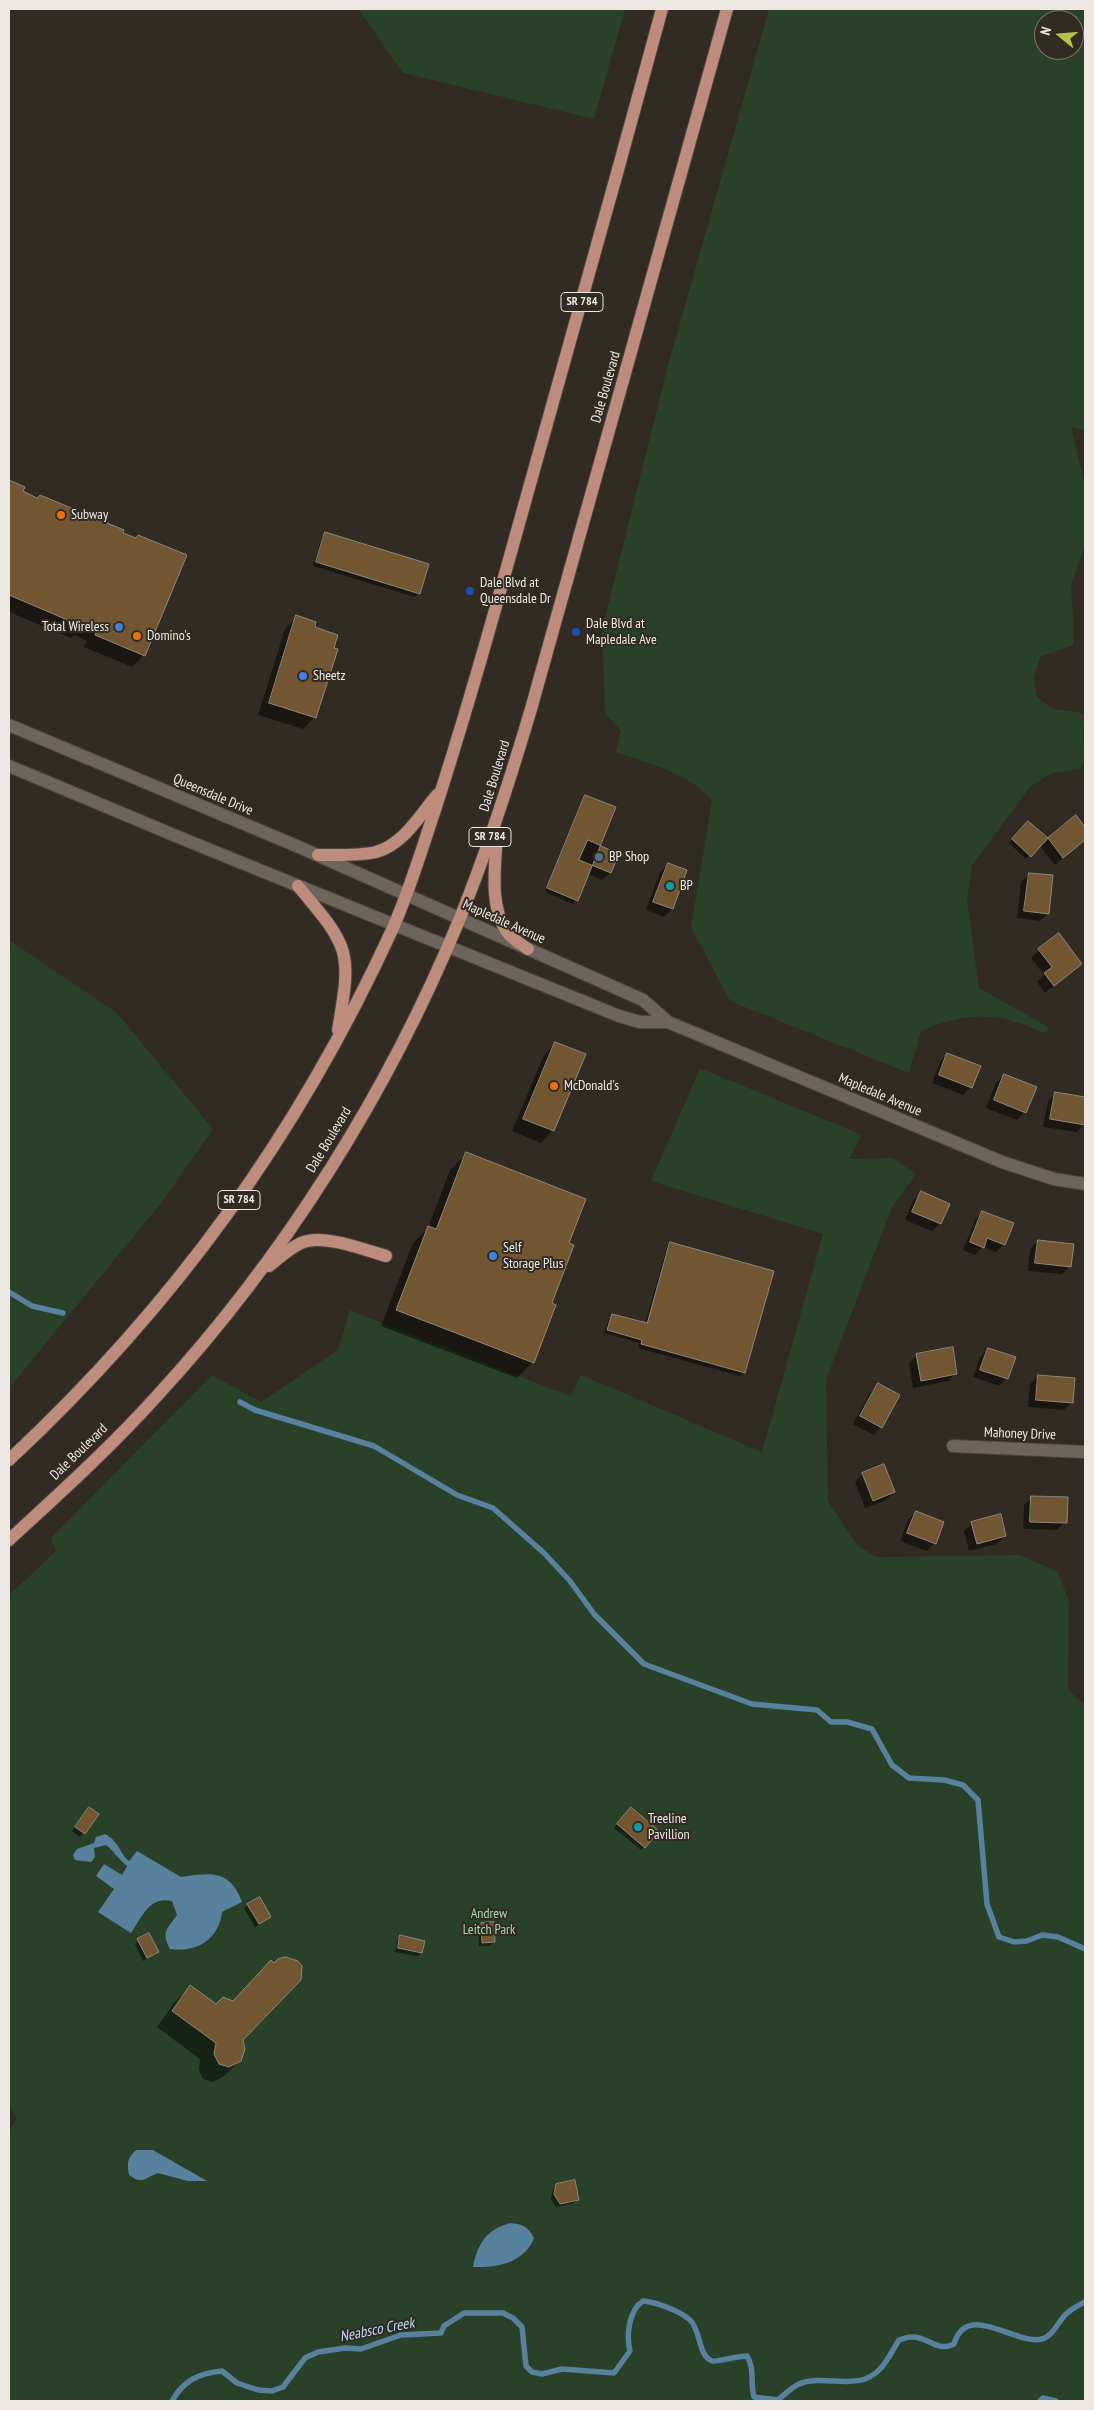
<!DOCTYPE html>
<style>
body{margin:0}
#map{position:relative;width:1094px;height:2410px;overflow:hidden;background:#322b23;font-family:"PT Sans Narrow",sans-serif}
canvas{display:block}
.frame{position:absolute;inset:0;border:10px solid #ede8e3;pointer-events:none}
.north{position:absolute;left:1034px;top:10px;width:50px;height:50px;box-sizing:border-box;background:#322b23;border:1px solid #7d7770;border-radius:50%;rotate:287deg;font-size:14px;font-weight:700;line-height:20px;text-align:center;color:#ede8e3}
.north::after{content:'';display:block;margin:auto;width:18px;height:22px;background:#b6c148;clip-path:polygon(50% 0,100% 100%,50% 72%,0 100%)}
</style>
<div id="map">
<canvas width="1094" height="2410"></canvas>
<div class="frame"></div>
<div class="north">N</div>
</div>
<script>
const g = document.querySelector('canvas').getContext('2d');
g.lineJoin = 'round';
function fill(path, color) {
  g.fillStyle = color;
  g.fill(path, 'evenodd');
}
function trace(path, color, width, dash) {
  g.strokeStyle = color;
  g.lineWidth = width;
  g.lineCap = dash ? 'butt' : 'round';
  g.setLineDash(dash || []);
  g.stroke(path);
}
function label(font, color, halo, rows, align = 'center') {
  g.font = font + ' "PT Sans Narrow",sans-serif';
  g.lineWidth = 4;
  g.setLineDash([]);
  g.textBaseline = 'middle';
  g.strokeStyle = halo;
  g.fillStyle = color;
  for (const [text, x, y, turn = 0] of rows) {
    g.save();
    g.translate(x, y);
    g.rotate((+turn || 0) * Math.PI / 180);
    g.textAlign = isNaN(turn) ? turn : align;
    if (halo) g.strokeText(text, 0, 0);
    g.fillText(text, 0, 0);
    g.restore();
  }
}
const green = new Path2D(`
 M358,9H625L594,119L403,73Z
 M769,9H1085V430L1071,427L1085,485V545L1071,585L1074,633L1073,645L1040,657L1034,679L1037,697L1053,709L1077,712L1085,715L1083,737L1085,759L1080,769L1052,773L1030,787L972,865L967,900L979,988L1050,1028L1044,1033C996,1012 970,1011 921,1031L909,1073L730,1001L691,927L712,800C688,773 650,764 616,752L621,731L605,713L602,630L667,369ZM1044,20H1074V50H1044Z
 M9,940L117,1013L213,1129L161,1203L9,1388Z
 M700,1068L862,1135L849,1159L893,1158L916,1174L892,1207L826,1380L828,1501L857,1545L876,1557L1020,1555L1058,1572L1069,1601L1068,1690L1085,1705V2401H9V2131L17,2118L9,2107V1595L56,1551L51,1538L212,1375L261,1402L338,1350L350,1310L570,1396L581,1375L762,1452L823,1234L651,1181Z`);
const water = new Path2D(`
 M105,1834C120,1842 119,1853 129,1861L137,1851L181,1877C210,1873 230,1869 242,1902L222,1912C219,1940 196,1953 170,1949C161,1932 167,1929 177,1915L172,1901C149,1896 142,1917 131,1933L98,1912L114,1889L96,1876L104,1864L122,1875L127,1866C118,1859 114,1851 106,1845L94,1848L95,1857L91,1862L75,1860L73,1855L77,1849L94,1843L96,1837Z
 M136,2150H153L207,2181H188L158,2173C144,2178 143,2185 129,2175C127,2163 127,2158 136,2150Z
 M510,2223C522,2224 528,2226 534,2238C524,2263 497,2268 473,2267C478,2243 486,2230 510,2223Z`);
const shadow = new Path2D(`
 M9,481L23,488L21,492L135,539L138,536L144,655L132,667L84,647L87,641L74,635L71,638L9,612Z
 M325,534L419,593L415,597L313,566L322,537Z
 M297,617L315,717L303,729L258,715L285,629Z
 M586,796L599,846L618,854L610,873L602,880L588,874L573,904L545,892L582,800Z
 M1076,817L1085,829V839L1055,865L1039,845L1026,859L1009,843L1028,822L1044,844Z
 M668,864L686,871L672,909L664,917L646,910L660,872Z
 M1029,874L1048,913L1040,921L1017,918L1021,882Z
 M1039,950L1081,964L1045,993L1037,982L1044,975L1031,958Z
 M556,1043L584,1055L553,1130L541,1143L512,1131L544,1055Z
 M947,1054L971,1087L963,1095L932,1083L940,1062Z
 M1004,1075L1025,1112L1017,1120L986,1108L996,1083Z
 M1056,1093L1085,1098L1084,1124L1077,1132L1043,1127L1048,1101Z
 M466,1154L567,1244L533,1362L517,1378L381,1326L413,1243L428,1228L450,1170Z
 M921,1193L948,1204L940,1224L932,1231L905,1220L913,1201Z
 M982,1212L1004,1244L996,1252L983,1247L975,1255L963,1250L975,1220Z
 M1038,1241L1070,1266L1062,1274L1028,1271L1030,1249Z
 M670,1243L744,1373L740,1376L638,1348L639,1343L604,1333L609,1319L612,1315L645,1324L667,1247Z
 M988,1349L1007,1378L999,1386L973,1377L980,1357Z
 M917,1355L956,1373L948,1381L913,1388L909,1363Z
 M1038,1376L1072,1402L1064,1410L1028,1407L1030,1384Z
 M878,1385L881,1427L874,1435L853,1424L870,1393Z
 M863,1474L894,1492L886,1500L865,1508L855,1482Z
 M1032,1497L1065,1522L1057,1530L1023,1529L1024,1505Z
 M916,1512L935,1543L927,1551L900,1541L908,1520Z
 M972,1523L1005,1536L997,1544L969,1551L964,1531Z
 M89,1808L97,1814L80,1837L72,1831Z
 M628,1812L644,1847L641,1850L614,1828Z
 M248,1905L270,1917L255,1927L244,1908Z
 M482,1924L494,1942L490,1946H479L478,1928Z
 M401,1937L421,1953L418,1956L395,1952L397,1940Z
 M138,1940L157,1952L143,1961L135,1944Z
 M292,1958L297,1962L241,2039L240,2061L223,2077L212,2082L203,2079L199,2070L200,2059L157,2027L174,2003L190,1987L216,2006L232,2002L279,1960Z
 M557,2185L577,2200L574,2203L556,2207L551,2199L553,2189Z`);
const stream = new Path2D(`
 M9,1292L32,1306L63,1313
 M240,1402L255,1410L374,1446L457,1495L493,1508L544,1553L570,1581L594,1614L644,1664L752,1704L817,1710L831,1722H847L872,1729L892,1765L909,1778L944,1780L963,1785L978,1800L987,1904L999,1937L1014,1942L1027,1941L1042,1935L1058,1937L1085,1949
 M172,2401C183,2381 199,2373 222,2371L237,2383L258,2390L272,2391L283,2387L305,2358L318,2352L345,2348L361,2349L401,2335L441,2333L444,2326L464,2313H503L513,2318L522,2327L526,2366L532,2372L542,2374L562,2369L614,2373L630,2351C626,2335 629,2310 643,2301C656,2302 680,2311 690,2320C701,2330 698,2356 712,2361C715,2362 739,2356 747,2356C755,2368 750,2383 754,2397L778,2400C784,2395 792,2387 799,2384C825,2373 858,2393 880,2369C888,2361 893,2349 899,2340C902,2339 907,2337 911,2337C927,2335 936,2353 954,2344C967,2300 1016,2346 1042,2339C1053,2336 1058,2322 1066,2314C1072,2309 1078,2305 1085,2302
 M1040,2401L1043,2398L1056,2401`);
const building = new Path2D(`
 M9,480L25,487L23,491L37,498L40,495L124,530L123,533L136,538L138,535L187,555L145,656L95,635L98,628L85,623L84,627L9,595Z
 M325,532L429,564L420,594L316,562Z
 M296,615L316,622L315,627L338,635L334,648L338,649L316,718L269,703Z
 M585,795L616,807L578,901L547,888Z
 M1076,815L1085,827V840L1063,858L1048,838Z
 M1028,821L1048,838L1031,857L1012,839Z
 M588,840L619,854L611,873L579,860Z
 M668,863L687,870L673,909L653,902Z
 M1029,873L1053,875L1049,914L1024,911Z
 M1059,933L1082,964L1054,986L1044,973L1052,967L1038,949Z
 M555,1042L586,1054L554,1131L523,1119Z
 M947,1053L981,1066L972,1088L939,1075Z
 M1004,1074L1037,1087L1026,1113L994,1100Z
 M1055,1092L1085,1097V1125L1050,1119Z
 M466,1152L586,1199L569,1243L574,1245L552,1303L556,1305L534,1363L396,1310L428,1226L436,1229Z
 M921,1191L950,1204L941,1224L912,1212Z
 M982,1211L1014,1223L1005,1245L987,1238L984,1248L970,1242Z
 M1038,1240L1074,1244L1071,1267L1035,1263Z
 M670,1242L774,1271L745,1373L641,1344L642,1340L607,1330L612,1314L647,1323Z
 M953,1347L957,1374L921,1381L916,1354Z
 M988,1348L1016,1357L1008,1379L980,1370Z
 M1038,1375L1075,1378L1073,1403L1036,1400Z
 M878,1383L900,1395L882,1428L860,1416Z
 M884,1464L895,1492L873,1501L862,1473Z
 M1031,1496L1068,1497L1067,1523L1030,1522Z
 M916,1511L944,1522L936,1544L907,1533Z
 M1001,1514L1006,1536L977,1544L971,1522Z
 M89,1807L99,1814L85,1834L75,1827Z
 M631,1807L659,1831L645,1848L617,1824Z
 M260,1897L271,1917L259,1924L247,1904Z
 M494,1922L495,1942L482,1943L481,1923Z
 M149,1933L159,1952L147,1958L137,1939Z
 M400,1935L425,1941L422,1953L398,1948Z
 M286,1957L298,1961L302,1966L301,1980L243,2040L245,2049L241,2061L229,2067L219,2064L214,2054L216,2043L172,2011L190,1985L216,2004L223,1997L233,2001L271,1960L274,1963L278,1959Z
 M575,2180L579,2200L560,2204L554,2194L556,2184Z`);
const minor = new Path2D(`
 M9,725L299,847L643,1000L668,1022L1002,1162L1054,1179L1085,1184
 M9,766L188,841L619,1016L640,1022H668
 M953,1446L1085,1452`);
const major = new Path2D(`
 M497,832C496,862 488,905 507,932C512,939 521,944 528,949
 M318,855C337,855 358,856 376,852C403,845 420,815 437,795
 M298,886C350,948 352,950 338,1030
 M269,1266C279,1258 290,1248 301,1243C322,1233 365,1250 386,1256
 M9,1460C174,1306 298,1135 392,930C410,890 422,848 436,807C460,732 482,657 503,581C557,391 610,200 662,9
 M9,1540C59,1494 110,1448 156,1397C284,1258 388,1093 460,918C488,849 510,780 531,709L727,9`);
const markers = [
 [61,515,5,"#e8710a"],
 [470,591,5,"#1a4fb4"],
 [119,627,5,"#3f7fe0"],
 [576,632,5,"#1a4fb4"],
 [137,636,5,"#e8710a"],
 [303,676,5,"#3f7fe0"],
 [599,857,5,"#5c6f8a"],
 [670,886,5,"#0f9aa8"],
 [554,1086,5,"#e8710a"],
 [493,1256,5,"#3f7fe0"],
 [638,1827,5,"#0f9aa8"]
];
const shields = [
 [582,302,42],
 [490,837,42],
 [239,1200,42]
];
const shieldNames = [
 ["SR 784",582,302],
 ["SR 784",490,837],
 ["SR 784",239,1200]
];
const streetNames = [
 ["Dale Boulevard",606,387,-74],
 ["Dale Boulevard",495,776,-73],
 ["Queensdale Drive",213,795,23],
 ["Mapledale Avenue",504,922,24],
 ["Mapledale Avenue",880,1095,23],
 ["Dale Boulevard",329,1140,-59],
 ["Mahoney Drive",1020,1434,2],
 ["Dale Boulevard",79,1452,-44]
];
const poiNames = [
 ["Subway",71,515],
 ["Dale Blvd at",480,583],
 ["Queensdale Dr",480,599],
 ["Dale Blvd at",586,624],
 ["Mapledale Ave",586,640],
 ["Total Wireless",109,627,"right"],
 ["Domino's",147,636],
 ["Sheetz",313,676],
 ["BP Shop",609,857],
 ["BP",680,886],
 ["McDonald's",564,1086],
 ["Self",503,1248],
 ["Storage Plus",503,1264],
 ["Treeline",648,1819],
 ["Pavillion",648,1835]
];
const parkNames = [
 ["Andrew",489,1914],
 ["Leitch Park",489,1930]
];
const waterNames = [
 ["Neabsco Creek",377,2330,-11]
];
fill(green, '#284128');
fill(water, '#57819d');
fill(shadow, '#0007');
trace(stream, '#57819d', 5.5);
fill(building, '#725632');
trace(building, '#8e867b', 1);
trace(minor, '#4d4740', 14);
trace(major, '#4d4740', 14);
trace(minor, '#6d655b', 12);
trace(major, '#bd8c7d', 12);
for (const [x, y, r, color] of markers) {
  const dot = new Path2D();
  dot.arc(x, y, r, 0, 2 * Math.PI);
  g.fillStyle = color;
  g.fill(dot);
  trace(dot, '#322b23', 2);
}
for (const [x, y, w] of shields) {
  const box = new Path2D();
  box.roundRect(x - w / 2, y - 9.5, w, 19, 4);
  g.fillStyle = '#322b23';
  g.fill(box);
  trace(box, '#ede8e3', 1);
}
label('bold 12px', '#ede8e3', null, shieldNames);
label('14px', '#ede8e3', '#322b23', streetNames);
label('14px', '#ede8e3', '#322b23', poiNames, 'left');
label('14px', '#a4daa3', '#322b23', parkNames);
label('italic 15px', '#b4dcf7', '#322b23', waterNames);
</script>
